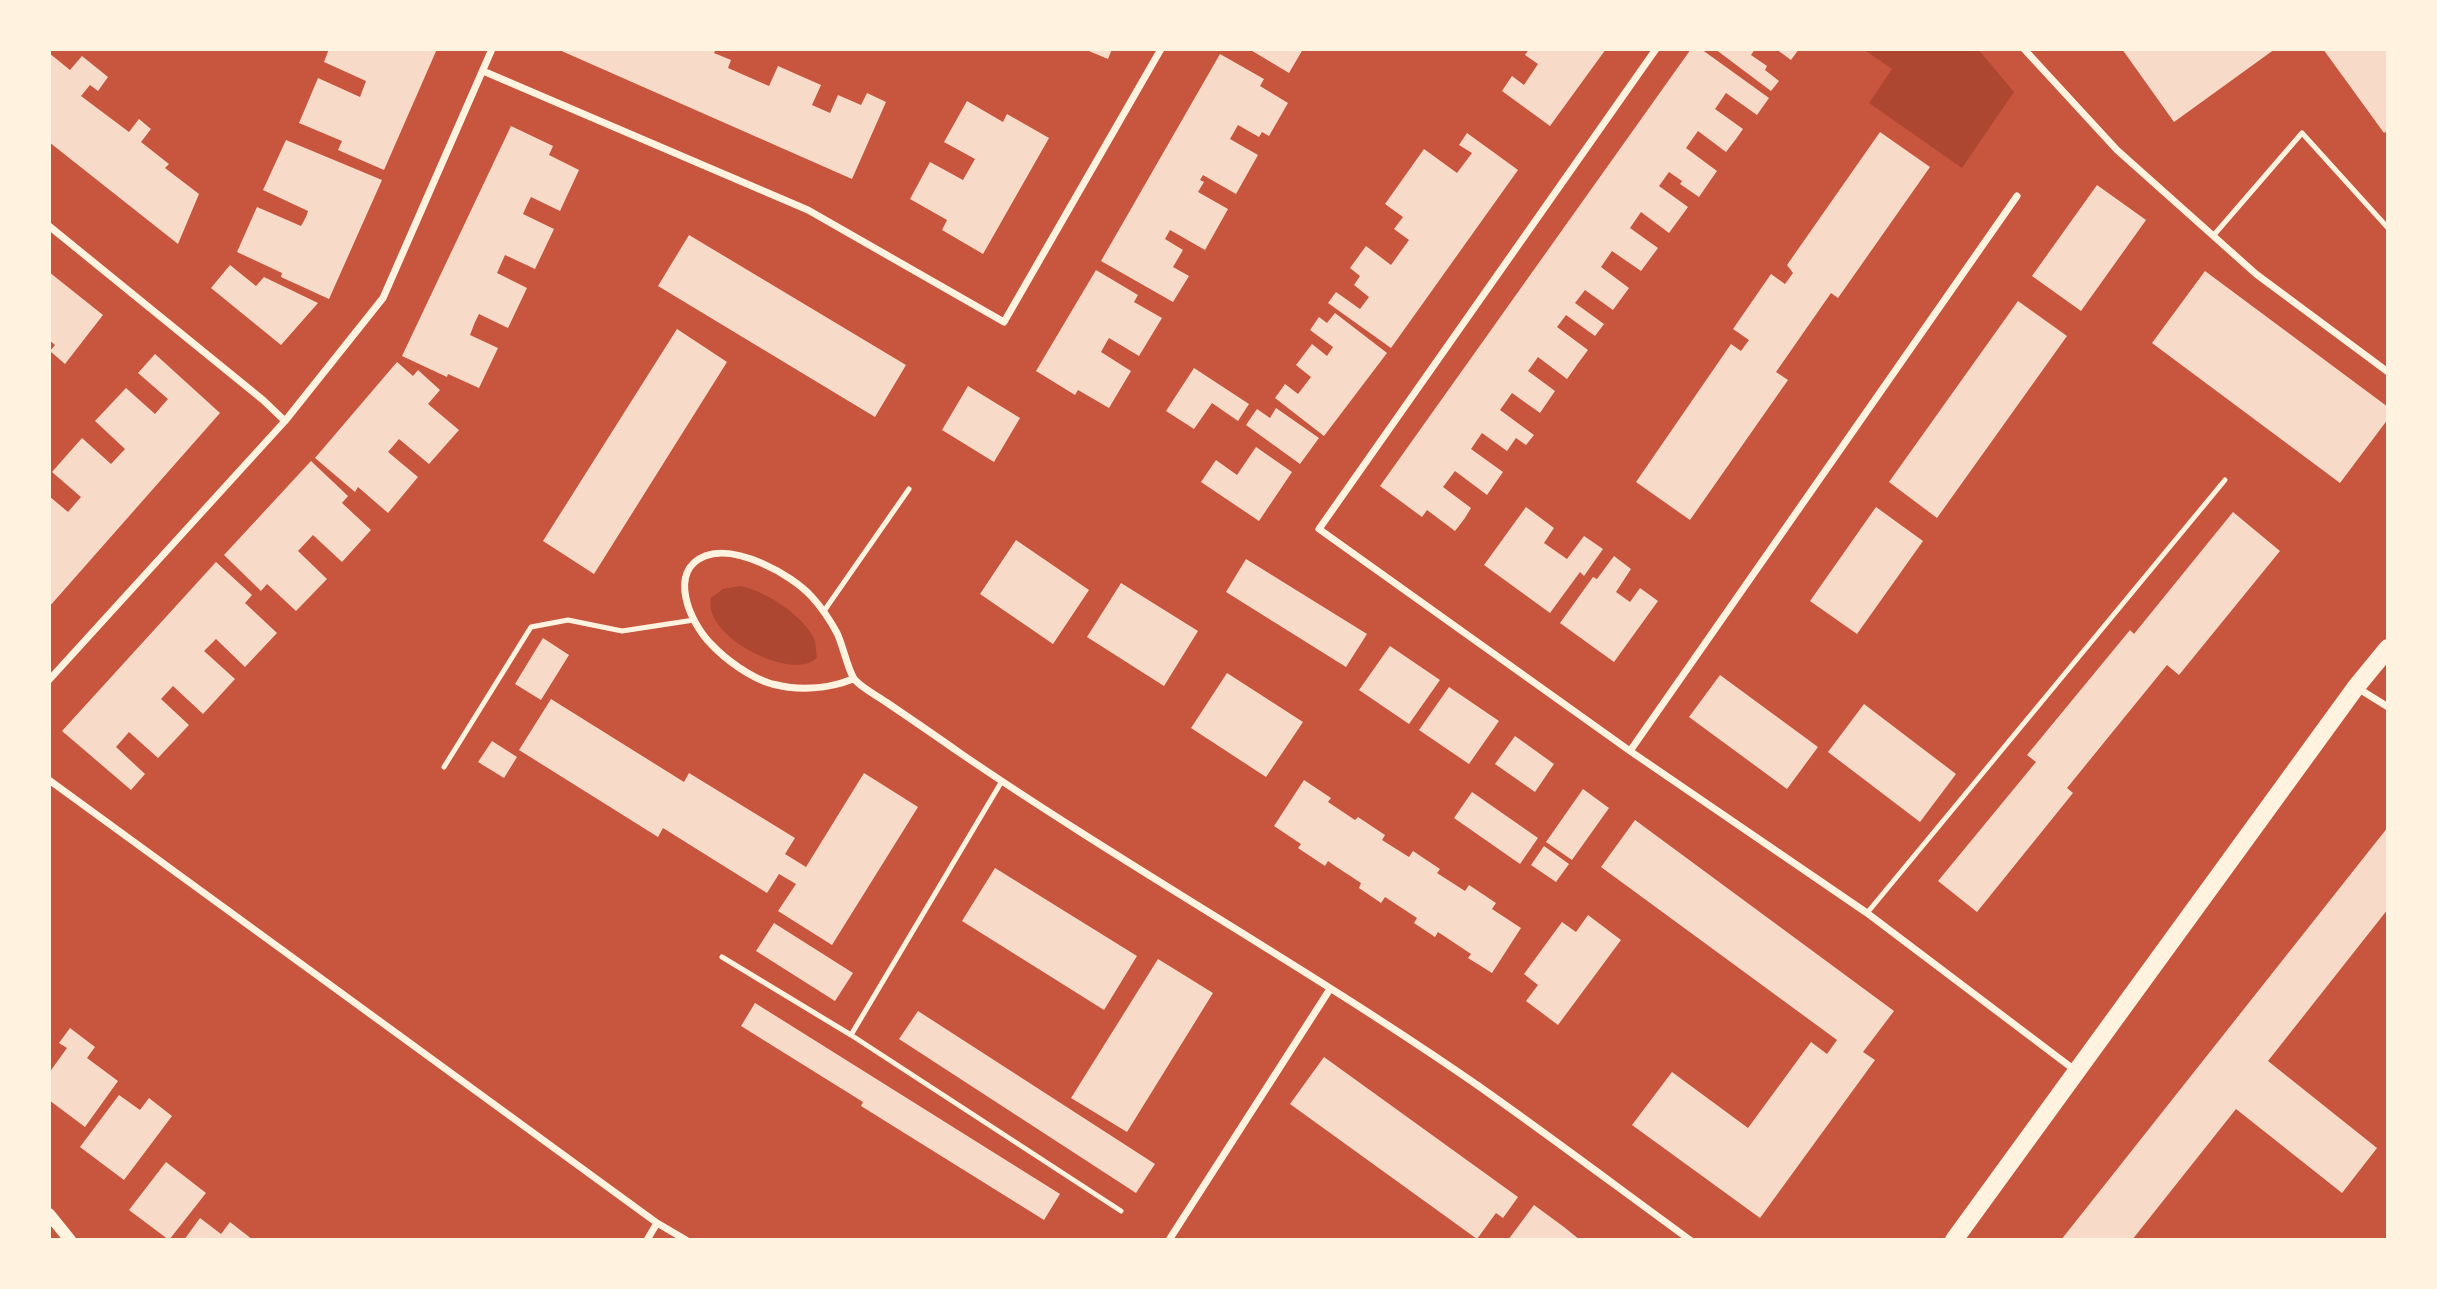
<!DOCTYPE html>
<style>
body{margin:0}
#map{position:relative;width:2437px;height:1289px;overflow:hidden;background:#c8553d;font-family:"Nunito Sans",sans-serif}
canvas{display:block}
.frame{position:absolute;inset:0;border:51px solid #fff3e0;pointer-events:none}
</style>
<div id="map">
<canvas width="2437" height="1289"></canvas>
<div class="frame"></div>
</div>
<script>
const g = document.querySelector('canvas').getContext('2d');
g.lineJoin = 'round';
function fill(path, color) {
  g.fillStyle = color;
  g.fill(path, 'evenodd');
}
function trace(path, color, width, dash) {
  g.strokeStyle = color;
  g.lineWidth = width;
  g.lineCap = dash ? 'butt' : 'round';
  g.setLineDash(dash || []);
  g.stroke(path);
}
const green = new Path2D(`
 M1868,49H1978L2014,92L1962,168L1869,103L1892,69L1866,51Z
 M741,586C765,591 805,616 815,641C816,646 816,653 817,657C798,683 702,639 711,598L723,589Z`);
const building = new Path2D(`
 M329,49H437L384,170L338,150L342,141L299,123L318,78L360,97L366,81L324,62Z
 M557,49H716L714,53L731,60L728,68L769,86L778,66L821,85L812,105L830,113L838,95L861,105L867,93L886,102L852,179Z
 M1084,49H1112L1108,59Z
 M1249,49H1303L1289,73Z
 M1529,49H1606L1550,126L1502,91L1512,76L1524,85L1538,64L1525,55Z
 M1691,49H1701L1769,98L1757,115L1726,93L1715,109L1743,129L1736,139L1726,152L1698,131L1686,148L1717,171L1710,181L1699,197L1680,184L1682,181L1669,172L1659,186L1688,207L1669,233L1641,212L1630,228L1658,248L1641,271L1612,251L1601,267L1629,288L1613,310L1585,290L1575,303L1604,324L1595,336L1566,315L1557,327L1588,350L1579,362L1567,379L1538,357L1528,371L1555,391L1540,413L1512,393L1500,410L1534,435L1526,445L1516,438L1507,451L1482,433L1471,449L1503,472L1496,482L1487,495L1455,471L1443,487L1471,508L1465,518L1455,531L1427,510L1422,517L1380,486Z
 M1715,49H1755L1751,55L1767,66L1765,70L1779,81L1771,91Z
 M1776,49H1799L1791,60Z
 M2122,49H2275L2174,122Z
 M2323,49H2388V130L2384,133Z
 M49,53L70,70L82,56L108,77L98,91L90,85L81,96L129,132L139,119L151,129L141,142L169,164L165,168L199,194L178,244L49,142Z
 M1220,54L1264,79L1260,86L1288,103L1269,136L1262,132L1259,137L1238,125L1230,139L1258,155L1236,194L1203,175L1200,180L1204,182L1198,192L1228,209L1205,250L1170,230L1165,239L1183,250L1173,267L1189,276L1173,302L1101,261Z
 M967,101L1003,122L1007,114L1049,138L983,254L942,230L947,220L910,199L930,162L963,180L975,159L944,142Z
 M511,126L553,146L549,155L579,170L560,211L531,197L527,205L523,214L554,229L535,269L505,255L497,273L527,288L508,328L479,314L475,322L470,335L498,348L479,388L448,374L447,377L402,356Z
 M1880,132L1930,167L1838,298L1831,293L1776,372L1788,380L1690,520L1636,482L1731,344L1741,351L1749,340L1733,329L1771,274L1785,284L1793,273L1787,265Z
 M1467,133L1518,170L1391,348L1328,303L1336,292L1360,309L1369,297L1354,285L1360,276L1350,268L1366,246L1391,265L1409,240L1394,229L1403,217L1385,204L1424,149L1457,173L1472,153L1459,145Z
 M286,140L382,180L329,299L281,277L282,273L237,252L257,207L301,226L306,217L308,211L263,190Z
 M2097,185L2146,220L2081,311L2032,276Z
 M689,235L906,365L875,417L658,286Z
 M230,265L256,286L264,277L318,303L281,345L211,288Z
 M1096,270L1138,295L1134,302L1162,318L1139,356L1109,338L1106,343L1101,352L1131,371L1109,408L1078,390L1075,395L1036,371Z
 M2205,271L2388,407V419L2340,483L2152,343Z
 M49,272L103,315L65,364L50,351L55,345L49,340Z
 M2018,301L2067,336L1937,518L1889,482Z
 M1335,313L1387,353L1324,436L1275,398L1285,384L1298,394L1311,377L1296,365L1312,344L1327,356L1333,347L1310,330L1319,317L1327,323Z
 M677,329L727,362L594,574L543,541Z
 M155,354L220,413L49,607V496L68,512L81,497L52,472L82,438L111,464L125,449L95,421L126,388L155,414L161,407L168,399L138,373Z
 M397,362L413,376L418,370L440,390L428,404L459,430L429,464L399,439L388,452L418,477L388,513L358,487L355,492L315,458Z
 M1194,368L1249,404L1238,421L1212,403L1194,429L1166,411Z
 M968,386L1020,418L994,462L942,430Z
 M1276,408L1319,438L1300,464L1246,425L1257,409L1270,418Z
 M1256,447L1292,472L1259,521L1201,482L1216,460L1237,475Z
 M311,461L348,496L342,503L371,530L342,562L313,535L298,551L327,579L296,611L267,584L261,591L224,555Z
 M1526,507L1554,528L1544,543L1567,559L1584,536L1603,549L1584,576L1580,572L1550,613L1484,565Z
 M1876,507L1923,541L1857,634L1810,601Z
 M2233,512L2280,551L2179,675L2167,665L2067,788L2073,793L1977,912L1938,881L2036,762L2027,755L2130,630L2134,634Z
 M1016,540L1089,590L1053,644L980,594Z
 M1614,556L1631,569L1616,592L1630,602L1640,588L1658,601L1614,662L1560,623L1593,577L1597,579Z
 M1246,559L1367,634L1346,667L1226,592Z
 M216,562L252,595L245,603L277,633L245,667L216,639L204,651L235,679L203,714L173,686L161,699L189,725L158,758L129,732L123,739L116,747L145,774L131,790L62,731Z
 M1121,583L1198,631L1164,686L1087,637Z
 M543,638L569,655L541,700L515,684Z
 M1390,646L1440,680L1409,724L1359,690Z
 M1227,673L1303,722L1266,777L1191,728Z
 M1720,675L1818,747L1787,789L1689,717Z
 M1449,687L1499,721L1469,764L1419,730Z
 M551,699L684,782L689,773L795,838L785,854L806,867L864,773L918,807L832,945L778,911L796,884L779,874L767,893L663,828L658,837L519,750Z
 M1864,704L1956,774L1920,822L1828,752Z
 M1515,736L1554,764L1535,792L1495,764Z
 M492,741L517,757L504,778L478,762Z
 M1304,780L1331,798L1328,802L1355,820L1358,817L1385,835L1382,840L1409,857L1413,851L1440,869L1437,873L1465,891L1469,885L1496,903L1492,909L1521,928L1492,973L1468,958L1471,954L1438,932L1435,937L1414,923L1417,918L1385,897L1381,903L1359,888L1361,883L1335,866L1328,861L1325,866L1298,848L1301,844L1274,826Z
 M1583,789L1609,808L1572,860L1546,842Z
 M1472,792L1538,838L1520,864L1454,818Z
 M1635,820L1894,1011L1863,1052L1875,1060L1760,1218L1632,1125L1672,1072L1748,1128L1811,1042L1827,1054L1837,1040L1601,867Z
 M2388,827V909L2268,1061L2377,1148L2342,1193L2236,1109L2132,1240H2061Z
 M1544,846L1569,864L1556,882L1531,865Z
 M995,868L1137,956L1104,1010L962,921Z
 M1588,915L1621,940L1558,1025L1526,1001L1538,985L1524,974L1562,922L1576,932Z
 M774,923L853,973L835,1001L756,951Z
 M1158,959L1213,993L1127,1132L1071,1098Z
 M755,1003L1060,1194L1044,1220L861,1106L863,1102L741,1026Z
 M918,1011L1155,1164L1136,1193L899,1039Z
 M70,1028L95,1047L87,1058L118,1081L85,1127L49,1100V1073L67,1048L59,1043Z
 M1324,1057L1518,1197L1503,1218L1496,1213L1477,1239L1290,1104Z
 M119,1095L140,1110L149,1098L172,1116L124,1180L80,1147Z
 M166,1162L206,1193L169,1240L129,1210Z
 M1534,1205L1564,1227L1580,1240H1508Z
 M200,1218L221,1234L230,1222L253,1240H184Z`);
const service = new Path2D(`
 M2213,236L2302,133L2388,228
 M824,611L909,489
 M444,767L531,627L568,620L622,631L694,620
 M1867,913L2225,480
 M722,957L851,1035L1121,1211
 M851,1035L1002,781`);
const minor = new Path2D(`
 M1656,49L1319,529L1630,751L1867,913L2076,1071
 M2024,49L2117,150L2256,274L2388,372
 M483,71L808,210L1004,322L1161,49
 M49,226L263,400L285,421
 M853,679C828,689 799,691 772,684C751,678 726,660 711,644C690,623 667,571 705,556C736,544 791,574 812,597C822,608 830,620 837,633C843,645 849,675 856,681C864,689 877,696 886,702C911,719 936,736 960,753C1130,869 1310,969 1480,1087C1551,1137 1620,1189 1690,1240
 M49,680L285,421L383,298L492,49
 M2356,687L2388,707
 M1630,751L2017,196
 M49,780L657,1223
 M647,1240L657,1223L686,1240
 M1169,1240L1330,989`);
const tertiary = new Path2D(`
 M49,1214L70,1240`);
const primary = new Path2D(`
 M1954,1240L2356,687L2388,648`);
fill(green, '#ae4732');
fill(building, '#f7dbc8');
trace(service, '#fff3e0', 5);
trace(minor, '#fff3e0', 7);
trace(tertiary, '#fff3e0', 12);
trace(primary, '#fff3e0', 18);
</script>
